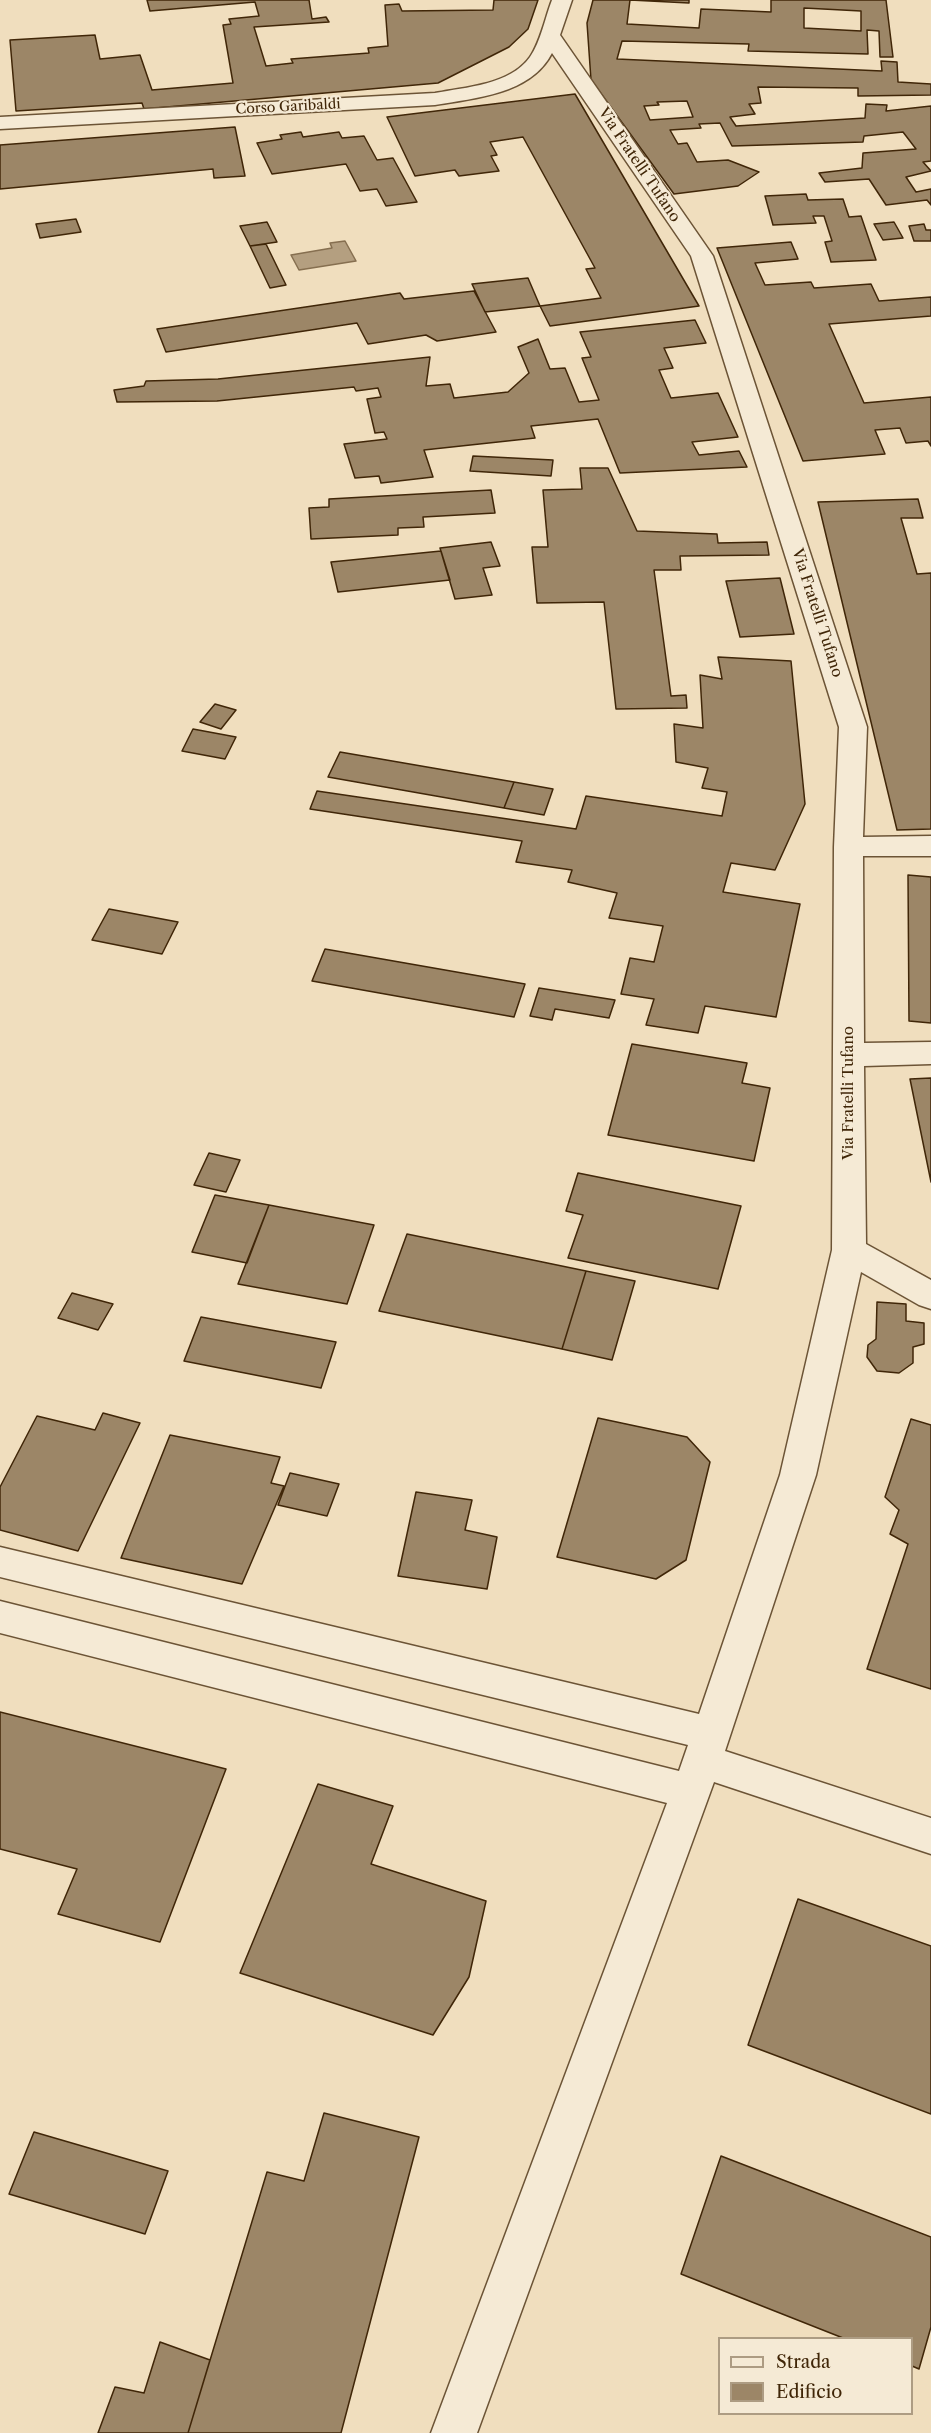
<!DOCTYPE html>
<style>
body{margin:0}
#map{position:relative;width:931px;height:2433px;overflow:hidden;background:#f0debe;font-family:"Libre Caslon Text",serif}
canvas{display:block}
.legend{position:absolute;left:718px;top:2337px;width:195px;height:78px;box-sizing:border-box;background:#f5ead5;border:2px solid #ad9c83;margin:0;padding:8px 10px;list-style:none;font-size:18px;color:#402608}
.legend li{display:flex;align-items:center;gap:12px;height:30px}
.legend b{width:30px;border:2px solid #ad9c83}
</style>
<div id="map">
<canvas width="931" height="2433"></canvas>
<ul class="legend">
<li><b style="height:8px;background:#f5ead5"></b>Strada</li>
<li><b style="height:16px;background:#9c8667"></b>Edificio</li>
</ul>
</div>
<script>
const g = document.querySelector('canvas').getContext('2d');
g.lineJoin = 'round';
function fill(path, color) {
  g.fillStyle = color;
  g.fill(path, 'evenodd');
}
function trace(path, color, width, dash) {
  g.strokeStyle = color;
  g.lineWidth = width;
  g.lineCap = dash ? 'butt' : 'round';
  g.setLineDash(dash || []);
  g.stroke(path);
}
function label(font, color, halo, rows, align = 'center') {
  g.font = font + ' "Libre Caslon Text",serif';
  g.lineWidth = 4.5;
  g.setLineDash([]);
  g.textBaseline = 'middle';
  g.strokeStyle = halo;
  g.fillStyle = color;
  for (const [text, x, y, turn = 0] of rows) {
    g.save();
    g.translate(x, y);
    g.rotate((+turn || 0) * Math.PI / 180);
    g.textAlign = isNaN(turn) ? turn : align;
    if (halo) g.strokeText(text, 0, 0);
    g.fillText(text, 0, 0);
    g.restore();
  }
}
const water = new Path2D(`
 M345,241L356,261L299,270L291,255L332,248L330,243Z`);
const building = new Path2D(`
 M147,0H309L312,19L326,17L329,22L254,27L266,66L293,63L291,59L369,53L368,48L388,46L385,5L399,4L402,11L493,10L494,0H538L528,29L509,47L438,83L144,109L142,103L16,111L10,40L95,35L100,59L140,55L152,90L233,83L223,25L231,24L229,19L259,16L255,2L150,11Z
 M593,0H689V3L630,0L627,24L699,28L701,9L771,12V0H886L893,57H880L879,31L867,30L868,54L748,51L749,44L622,41L617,59L882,71L881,61L897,62L898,82L931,84V95L858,96V88L758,87L761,103L749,104L755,114L730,117L736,126L865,118L866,104L887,105L886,111L931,106V161L923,162L931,171L906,177L916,192L931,189V205L927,200L886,205L869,179L825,182L819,173L862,168L863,153L916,149L903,132L864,136L863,142L732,146L720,123L699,124L701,128L670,130L678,144L687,143L697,162L728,160L759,172L738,186L674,194L591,80L587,23ZM804,8L861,11V31L804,28ZM687,101L693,117L650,120L644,106L659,105L657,102Z
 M575,94L699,306L550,326L540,306L601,298L586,269L595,268L523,137L490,142L497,155L491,156L499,171L459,176L455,170L415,176L387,117Z
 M235,127L245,176L214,178L213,169L0,189V145Z
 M301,132L303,137L339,132L342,138L364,136L377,160L393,158L417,202L386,206L377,189L360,191L346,164L272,174L257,143L282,139L280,135Z
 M806,194L808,200L843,199L849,217L861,216L876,260L831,262L825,242L832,241L824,216H813L816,223L773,225L765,196Z
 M76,219L81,232L40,238L36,224Z
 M267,222L277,242L250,246L240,226Z
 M894,222L903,238L883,240L874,224Z
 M924,224L926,230H931V241H914L909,226Z
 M791,242L798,259L755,263L765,285L811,282L814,288L871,284L879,301L931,297V316L829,324L864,403L931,397V446L928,441L906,443L900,428L875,430L885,454L803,461L717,248Z
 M266,244L286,285L270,288L250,246Z
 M528,278L540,306L485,312L472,284Z
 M474,291L496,332L437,341L426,335L368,344L357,323L166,352L157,329L400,293L404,299Z
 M695,320L706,343L664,348L673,368L659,370L671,398L718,393L738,437L692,442L699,455L739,451L747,467L620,473L598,419L531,426L535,438L424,450L433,477L381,483L379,476L355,478L344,444L387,439L384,432L375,433L367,399L381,397L378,388L356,391L354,387L217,401L117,402L114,390L144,386L146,381L218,379L430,357L426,386L450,384L454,398L508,392L529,373L518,347L538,339L550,369L565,368L579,402L599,400L582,358L591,357L580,332Z
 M473,456L553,460L551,476L470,471Z
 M580,468H608L637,531L717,534L718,543L767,542L769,555L680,556L681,570H654L671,696L686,695L687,708L616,709L604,602L537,603L532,547H548L543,490L582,489Z
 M491,490L495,513L423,517L424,527L398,528V535L311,539L309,508L329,507V499Z
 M918,499L923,518H901L917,574L931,573V829L897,830L818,502Z
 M491,542L500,566L483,568L492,595L455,599L440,548Z
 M441,551L450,580L338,592L331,562Z
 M780,578L794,634L740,637L726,581Z
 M718,657L791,661L805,804L775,870L731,863L723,892L800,904L776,1017L705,1006L698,1033L646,1025L654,999L621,994L630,958L654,962L663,926L609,918L617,893L568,882L572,870L516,862L522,841L310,809L317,791L576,829L586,796L722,816L727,792L702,788L708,768L676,762L674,724L703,728L700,675L722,679Z
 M215,704L236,710L221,729L200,722Z
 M193,729L236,737L225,759L182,751Z
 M340,752L514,782L504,808L328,777Z
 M514,782L553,789L544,815L504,808Z
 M908,875L931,877V1023L909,1021Z
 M109,909L178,922L162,954L92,940Z
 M325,949L525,984L514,1017L312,981Z
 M539,988L615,1000L609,1018L555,1009L552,1020L530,1016Z
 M632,1044L747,1063L742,1083L770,1088L754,1161L608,1135Z
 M931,1078V1182L910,1079Z
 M209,1153L240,1160L226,1192L194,1185Z
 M578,1173L741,1206L718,1289L568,1258L583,1215L566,1211Z
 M215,1195L269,1205L247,1263L192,1252Z
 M269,1205L374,1225L347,1304L238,1284Z
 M407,1234L586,1271L562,1349L379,1311Z
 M586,1271L635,1281L612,1360L562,1349Z
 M72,1293L113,1304L98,1330L58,1318Z
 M877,1302L906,1304V1321L924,1323V1344L913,1347V1363L899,1373L877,1371L867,1357L868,1345L876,1339Z
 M201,1317L336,1342L321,1388L184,1361Z
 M103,1413L140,1423L78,1551L0,1530V1487L37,1416L95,1430Z
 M598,1418L687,1437L710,1462L686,1560L656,1579L557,1557Z
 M911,1419L931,1425V1689L867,1669L908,1544L890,1534L899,1510L885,1497Z
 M170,1435L280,1457L271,1483L284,1486L242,1584L121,1558Z
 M290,1473L339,1484L327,1516L278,1505Z
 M416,1492L472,1500L465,1530L497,1537L487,1589L398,1576Z
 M0,1712L226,1769L160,1942L58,1914L77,1869L0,1849Z
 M318,1784L393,1806L371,1864L486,1901L469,1977L433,2035L240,1973Z
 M798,1899L931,1946V2114L748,2045Z
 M324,2113L419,2137L341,2433H188L267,2172L304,2181Z
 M34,2132L168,2171L145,2234L9,2194Z
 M721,2156L931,2237V2327L919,2369L912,2366V2338H843L681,2274Z
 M160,2342L210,2360L188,2433H98L115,2387L144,2393Z`);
const street = new Path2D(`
 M552,0H572L560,35L713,256L867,727L863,837L931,836V856H863L864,1043L931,1042V1064L864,1066L866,1244L931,1280V1309L919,1305L861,1272L816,1475L725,1751L931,1818V1854L714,1782L477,2433H431L667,1803L0,1633V1601L679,1771L688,1745L0,1577V1547L699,1714L780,1475L832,1250L834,847L839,727L691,256L552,53C531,94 476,98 435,105L0,129V117L435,93C466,87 510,85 530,57C541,41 545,18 552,0Z`);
const farStreetnames = [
 ["Corso Garibaldi",288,107,-3]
];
const streetNames = [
 ["Via Fratelli Tufano",639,165,56],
 ["Via Fratelli Tufano",817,613,72],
 ["Via Fratelli Tufano",849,1093,-90]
];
fill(water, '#b49f80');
trace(water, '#866f50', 1.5);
fill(building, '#9c8667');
trace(building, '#402608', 1.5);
trace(street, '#6c5436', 3);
fill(street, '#f5ead5');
label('14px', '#402608', '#f5ead5', farStreetnames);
label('15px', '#402608', '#f5ead5', streetNames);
</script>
